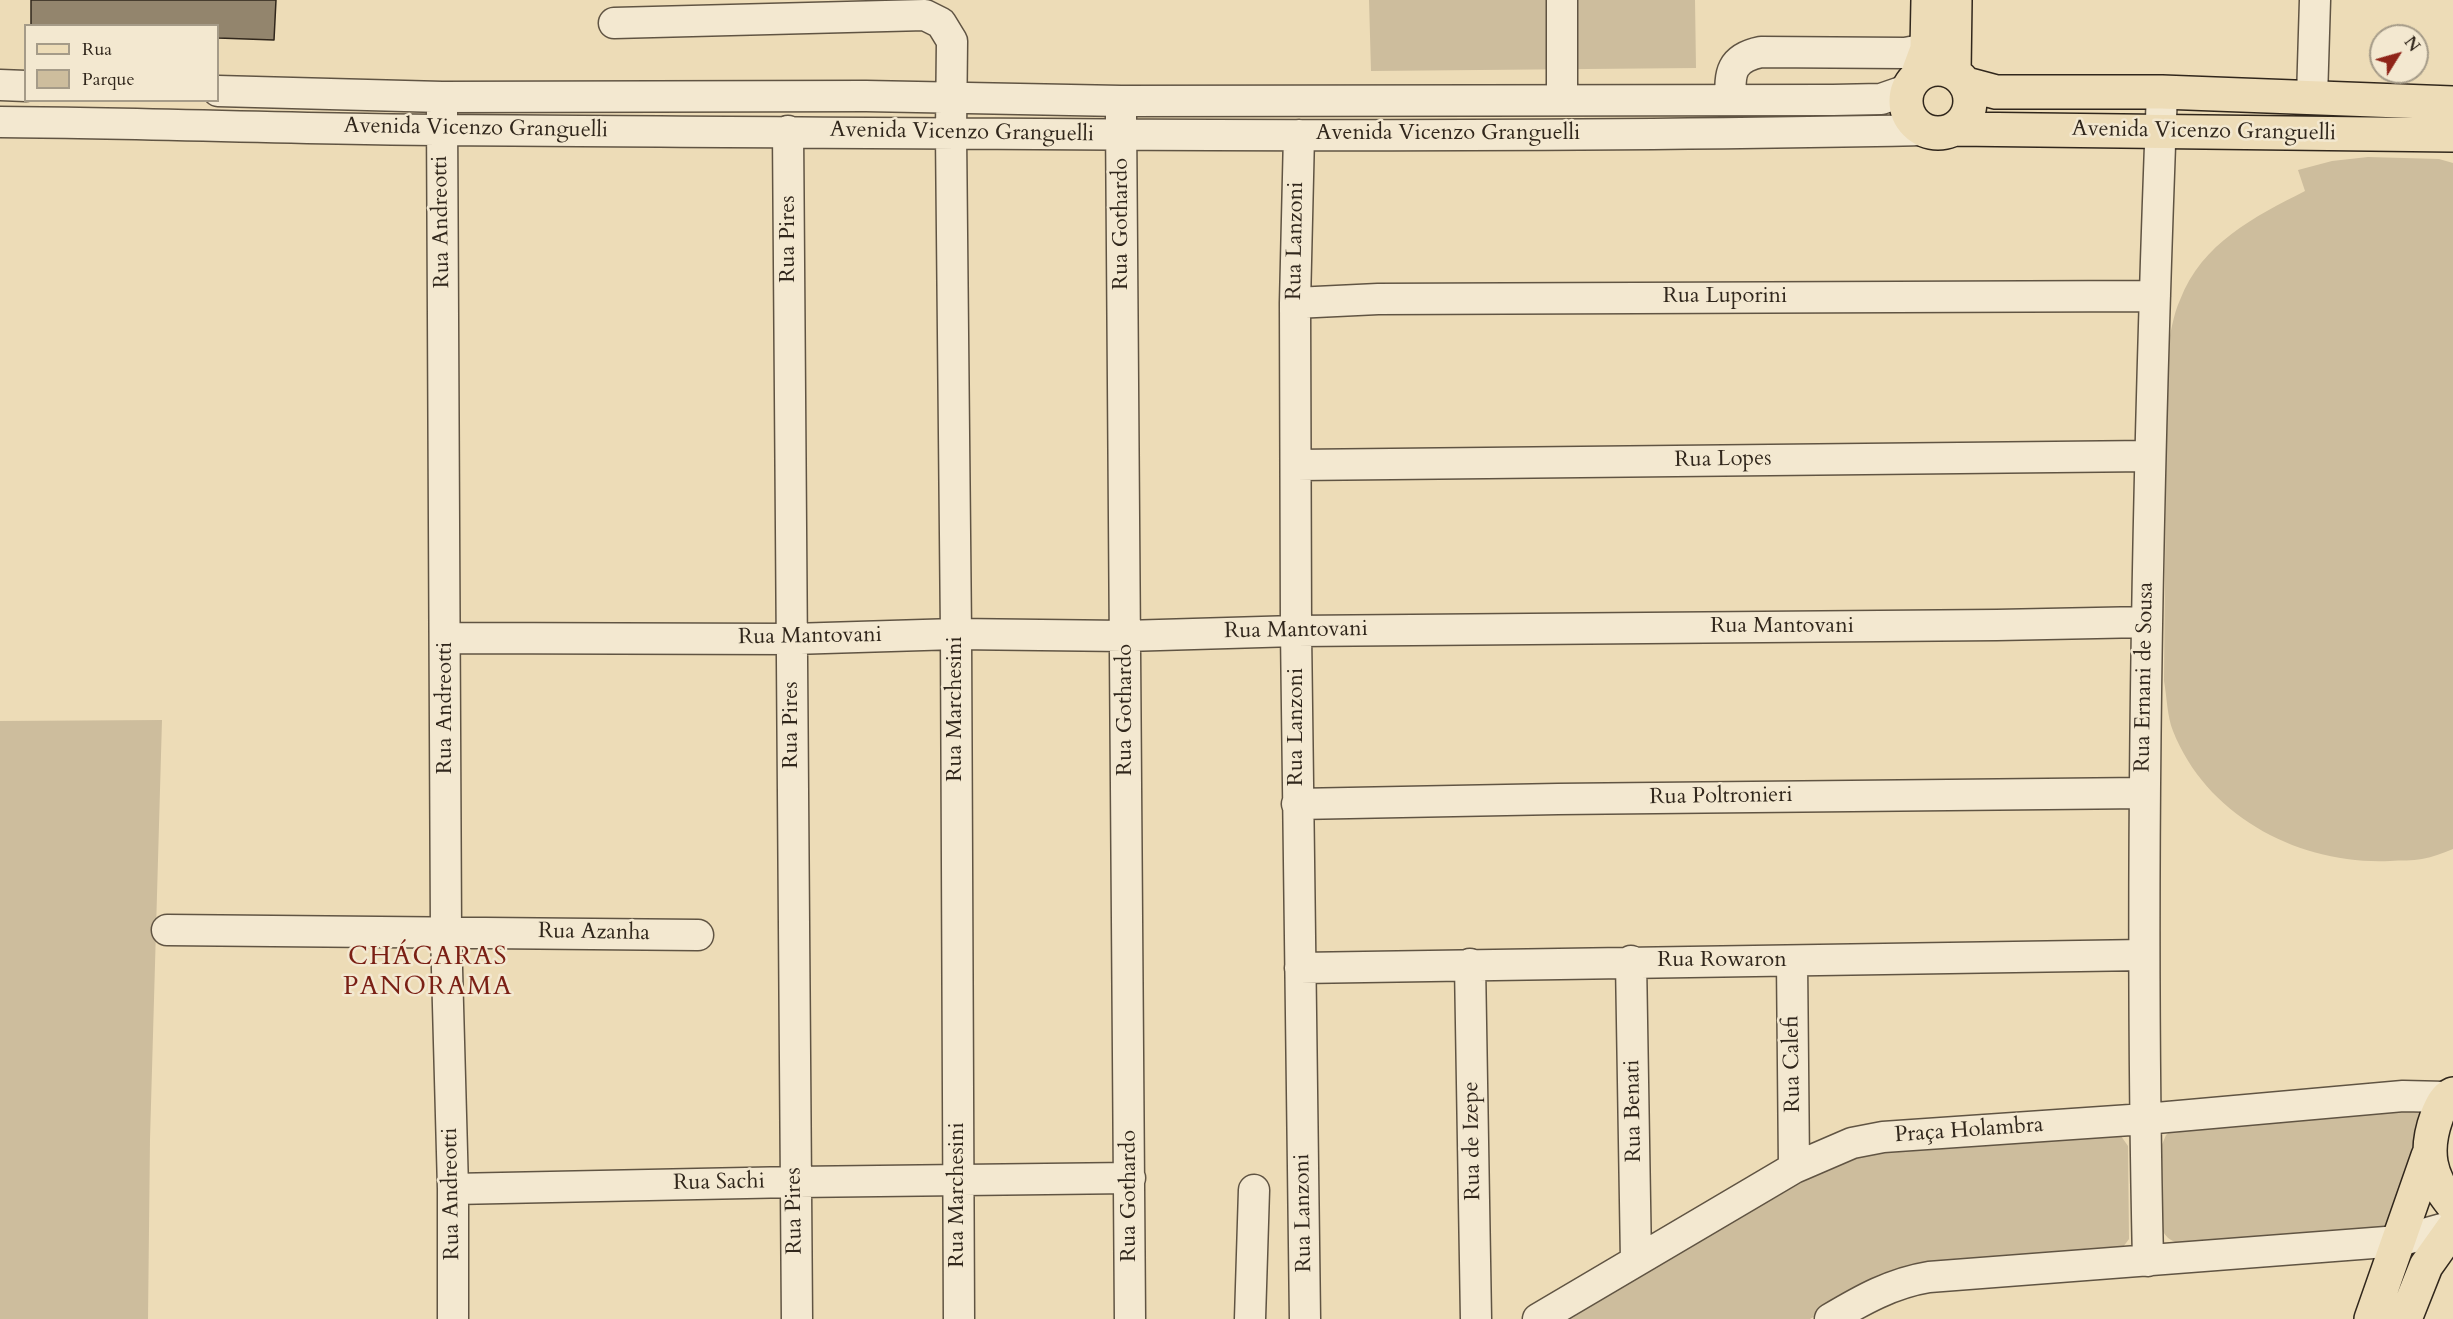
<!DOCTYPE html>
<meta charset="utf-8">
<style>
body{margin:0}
#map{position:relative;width:2453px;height:1319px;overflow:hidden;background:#eddcb7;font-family:Cardo,serif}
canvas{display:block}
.legend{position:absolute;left:24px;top:24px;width:195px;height:78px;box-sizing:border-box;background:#f3e8d0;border:2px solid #a59b88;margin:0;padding:8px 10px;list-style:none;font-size:18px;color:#31271c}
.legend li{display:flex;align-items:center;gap:12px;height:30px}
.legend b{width:30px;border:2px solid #a59b88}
.north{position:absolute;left:2369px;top:24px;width:60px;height:60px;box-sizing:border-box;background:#f3e8d0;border:2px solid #a59b88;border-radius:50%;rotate:53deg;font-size:16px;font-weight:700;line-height:24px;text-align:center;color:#31271c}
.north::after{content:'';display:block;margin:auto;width:21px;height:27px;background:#8f2418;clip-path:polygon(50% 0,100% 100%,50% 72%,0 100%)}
</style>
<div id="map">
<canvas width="2453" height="1319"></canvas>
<ul class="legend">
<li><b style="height:8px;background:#eddcb7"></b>Rua</li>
<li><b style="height:16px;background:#cdbd9d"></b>Parque</li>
</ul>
<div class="north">N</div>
</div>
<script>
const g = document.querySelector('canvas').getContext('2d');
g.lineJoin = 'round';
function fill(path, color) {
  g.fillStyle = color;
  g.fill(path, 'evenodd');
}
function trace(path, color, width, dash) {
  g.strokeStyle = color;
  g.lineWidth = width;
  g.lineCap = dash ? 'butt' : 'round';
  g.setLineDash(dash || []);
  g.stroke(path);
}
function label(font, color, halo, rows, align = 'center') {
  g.font = font + ' Cardo,serif';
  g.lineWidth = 5;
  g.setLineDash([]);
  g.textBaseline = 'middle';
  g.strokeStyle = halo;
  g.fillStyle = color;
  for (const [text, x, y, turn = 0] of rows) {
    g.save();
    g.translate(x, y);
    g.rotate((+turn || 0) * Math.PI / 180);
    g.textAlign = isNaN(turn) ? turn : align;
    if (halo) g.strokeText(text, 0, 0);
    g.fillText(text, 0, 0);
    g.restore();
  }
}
const green = new Path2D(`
 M1369,0H1695L1696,68L1371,71Z
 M2368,157L2439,159L2453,163V849C2443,853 2433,857 2422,859C2412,861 2401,860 2390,861C2300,865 2207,817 2173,731C2167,716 2167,697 2164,681L2167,349C2171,333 2173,315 2180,300C2202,243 2254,217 2305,191L2298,170L2332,161Z
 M162,720L150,1139L148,1319H0V721Z
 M2419,1110L2424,1116L2391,1223L2382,1228L2183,1245C2170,1241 2164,1237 2160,1224L2161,1147L2166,1135L2177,1125Z
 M2114,1132L2121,1136L2128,1146L2129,1239L2123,1247L2108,1252L1891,1274L1810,1319H1563L1810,1178L1861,1154Z`);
const building = new Path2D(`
 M31,0H276L274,40L218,38V26H31Z`);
const minor = new Path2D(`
 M614,23L925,15L941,23L952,41L951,133L956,634L959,1319
 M0,85L26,86
 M218,91L442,97L866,96L1121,101L1833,100L1881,99L1907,90
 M2312,98L2315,0
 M1562,100V0
 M1731,100C1729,73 1731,58 1761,52L1905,53L1927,49
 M442,112L446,932L453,1189V1319
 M1121,116L1130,1319
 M0,122C148,123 296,129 445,130C938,133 1431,140 1924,130
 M788,131L797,1319
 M1299,135L1295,303L1296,631L1305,1319
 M1295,303L1378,299L2155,296
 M1297,465L2149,456
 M446,638L792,639L956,634L1125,636L1296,631L1997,625L2146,622
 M1297,804L1558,799L2144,793
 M167,930L698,935
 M1631,961L1636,1261
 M1792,961L1794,1168
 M1470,964L1476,1319
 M1300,968L2144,955
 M453,1189L795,1182L1130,1178
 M2148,1261C2139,871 2147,482 2162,92
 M1250,1319L1254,1190
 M1538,1319L1794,1168L1852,1143L1883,1137L2145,1119L2403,1096L2446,1097
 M1830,1319C1862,1300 1892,1283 1929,1277L2399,1241L2453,1226`);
const major = new Path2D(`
 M1906 101a32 32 0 1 1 64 0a32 32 0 1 1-64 0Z
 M1954,73L1955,0
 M1917,76L1927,49L1928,0
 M1966,84L1996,92H2162L2453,103
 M1956,129L2453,135
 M2453,1094C2444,1098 2441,1107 2437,1116C2424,1151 2429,1177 2453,1205
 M2371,1319L2428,1156
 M2405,1319L2426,1266L2453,1228`);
const streetNames = [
 ["Avenida Vicenzo Granguelli",476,129,1],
 ["Avenida Vicenzo Granguelli",2204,132,1],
 ["Avenida Vicenzo Granguelli",962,133,1],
 ["Avenida Vicenzo Granguelli",1448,134],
 ["Rua Andreotti",442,222,-91],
 ["Rua Gothardo",1122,224,-90],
 ["Rua Pires",789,239,-90],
 ["Rua Lanzoni",1296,241,-89],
 ["Rua Luporini",1725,297],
 ["Rua Lopes",1723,460,-1],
 ["Rua Mantovani",1782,627],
 ["Rua Mantovani",1296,631,-1],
 ["Rua Mantovani",810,637,-1],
 ["Rua Ernani de Sousa",2145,677,-89],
 ["Rua Andreotti",446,708,-90],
 ["Rua Marchesini",956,709,-90],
 ["Rua Gothardo",1126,710,-90],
 ["Rua Pires",792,725,-90],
 ["Rua Lanzoni",1297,727,-90],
 ["Rua Poltronieri",1721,797,-1],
 ["Rua Azanha",594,933,1],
 ["Rua Rowaron",1722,961],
 ["Rua Calefi",1793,1064,-91],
 ["Rua Benati",1634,1111,-91],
 ["Praça Holambra",1969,1131,-4],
 ["Rua de Izepe",1473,1141,-91],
 ["Rua Sachi",719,1183,-1],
 ["Rua Andreotti",452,1194,-91],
 ["Rua Marchesini",958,1195,-90],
 ["Rua Gothardo",1130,1196,-90],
 ["Rua Pires",795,1211,-91],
 ["Rua Lanzoni",1304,1213,-91]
];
const quarterNames = [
 ["CHÁCARAS",428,958],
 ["PANORAMA",428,988]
];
fill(green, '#cdbd9d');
fill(building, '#93856d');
trace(building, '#31271c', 1.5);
trace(minor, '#605443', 33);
trace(major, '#31271c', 36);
trace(minor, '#f3e8d0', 30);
trace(major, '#eddcb7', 33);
label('22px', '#31271c', '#f3e8d0', streetNames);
g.letterSpacing = '1.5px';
label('26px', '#7a1f14', '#f3e8d0', quarterNames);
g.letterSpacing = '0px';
</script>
